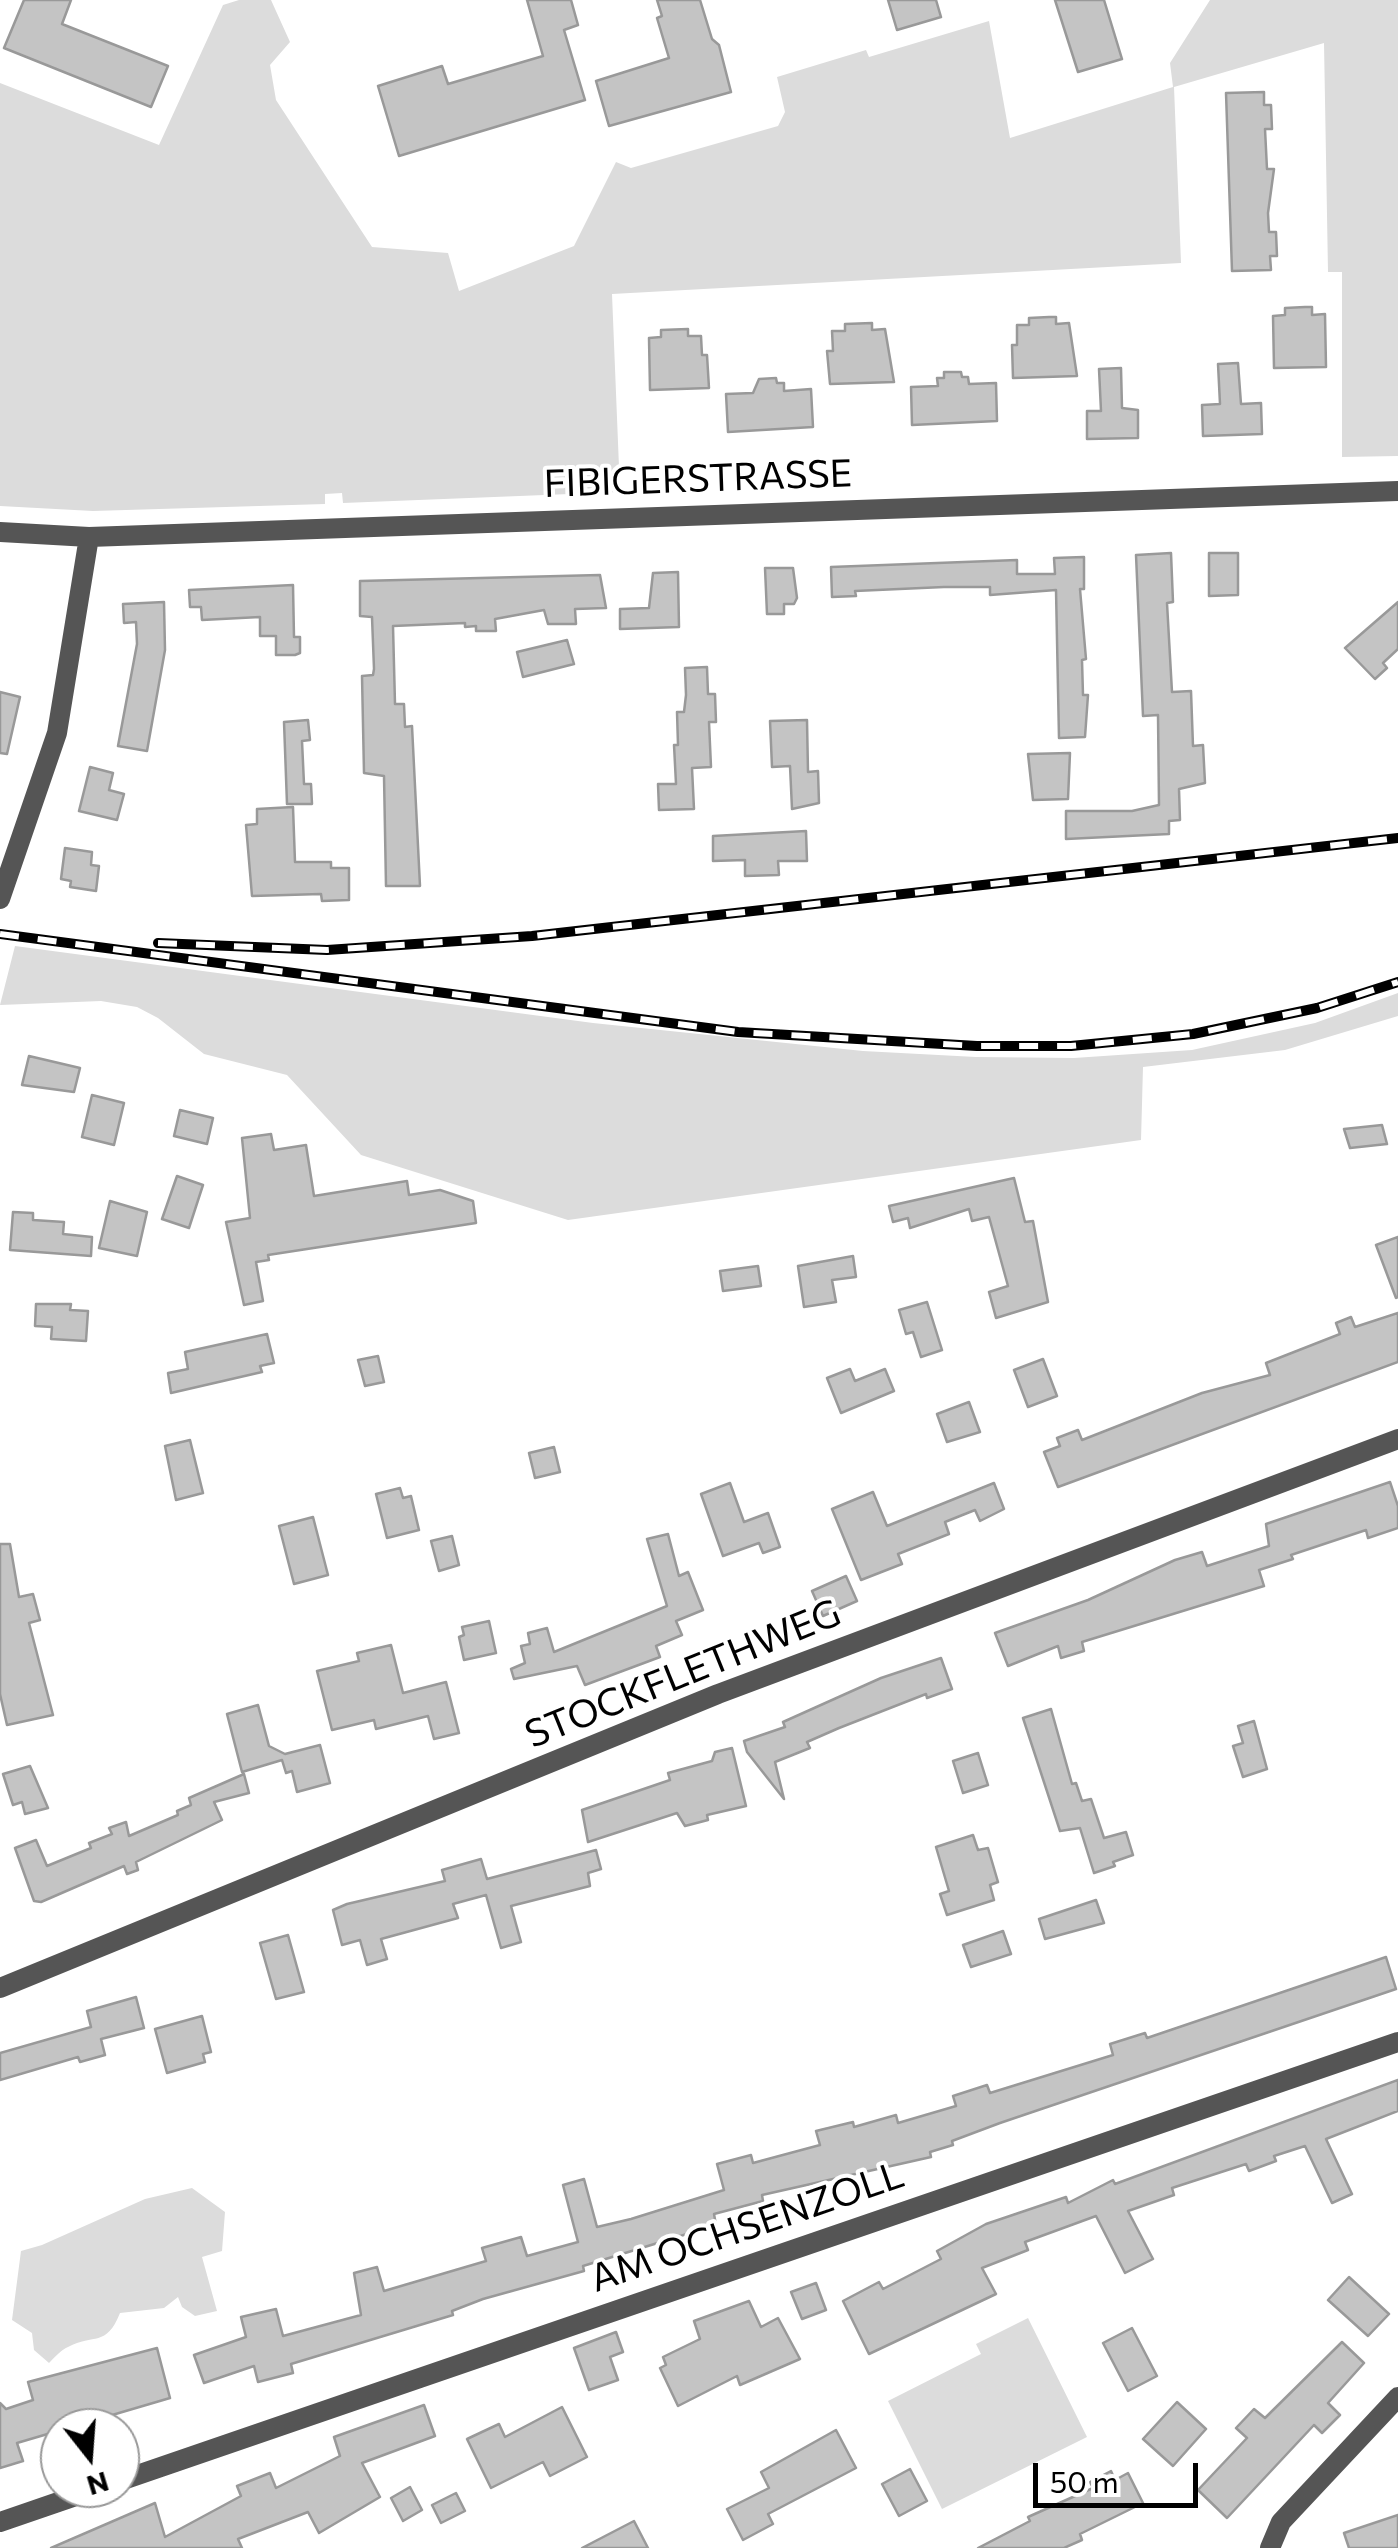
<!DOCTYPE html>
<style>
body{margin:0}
#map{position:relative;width:1398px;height:2548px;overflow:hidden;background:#fff;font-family:Commissioner,sans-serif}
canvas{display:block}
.north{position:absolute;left:40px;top:2408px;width:100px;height:100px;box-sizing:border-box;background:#fff;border:2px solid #999;border-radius:50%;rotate:163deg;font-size:28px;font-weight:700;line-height:40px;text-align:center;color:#000}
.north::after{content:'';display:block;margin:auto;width:35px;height:45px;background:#000;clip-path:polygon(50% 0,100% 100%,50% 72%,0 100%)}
.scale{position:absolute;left:1033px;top:2463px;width:165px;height:45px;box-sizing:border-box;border:5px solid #000;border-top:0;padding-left:12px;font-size:30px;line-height:35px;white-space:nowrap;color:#000;-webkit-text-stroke:8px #fff;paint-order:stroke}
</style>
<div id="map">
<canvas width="1398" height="2548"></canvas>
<div class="north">N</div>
<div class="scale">50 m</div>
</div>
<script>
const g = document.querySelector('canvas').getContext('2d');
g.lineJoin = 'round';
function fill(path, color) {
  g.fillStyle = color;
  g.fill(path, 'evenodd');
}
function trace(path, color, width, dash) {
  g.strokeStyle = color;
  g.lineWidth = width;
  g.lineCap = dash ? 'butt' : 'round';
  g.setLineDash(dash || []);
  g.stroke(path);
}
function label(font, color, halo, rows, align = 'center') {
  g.font = font + ' Commissioner,sans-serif';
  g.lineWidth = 8;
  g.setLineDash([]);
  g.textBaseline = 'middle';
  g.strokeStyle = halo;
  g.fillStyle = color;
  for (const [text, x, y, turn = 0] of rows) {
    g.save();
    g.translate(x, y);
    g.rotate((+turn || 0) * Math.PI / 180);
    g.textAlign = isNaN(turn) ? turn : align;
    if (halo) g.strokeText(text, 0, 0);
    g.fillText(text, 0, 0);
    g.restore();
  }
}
const green = new Path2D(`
 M239,0H271L290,42L270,65L276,100L372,247L448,253L459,291L574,246L616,162L631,168L778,126L785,112L777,77L866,50L869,57L989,21L1010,138L1173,87L1170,63L1210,0H1398V456L1342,457V272H1328L1324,43L1174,87L1181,263L612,294L620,492L343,503L342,493L325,494V504L93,511L0,506V83L159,145L223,5Z
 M15,946L593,1023L863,1051L976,1057L1074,1058L1192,1050L1315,1023L1398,993V1016L1285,1050L1143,1067L1141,1140L568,1220L361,1155L287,1075L204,1054L158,1018L137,1007L101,1001L0,1005Z
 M192,2188L225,2212L222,2251L202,2257L217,2311L195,2316L182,2307L178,2297L164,2308L120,2313C106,2348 94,2333 68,2347C61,2350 54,2358 49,2363L34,2350L32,2333L12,2320L21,2251L42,2245L145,2199Z
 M1028,2318L1087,2437L942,2509L888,2401L981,2354L976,2344Z`);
const building = new Path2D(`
 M24,0H71L62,24L168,66L151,107L4,48Z
 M527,0H571L578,25L564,30L585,100L399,156L378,86L442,66L448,84L543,56Z
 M657,0H700L712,39L719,45L731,92L609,126L596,81L669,58L657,18L662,16Z
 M888,0H936L941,17L897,30Z
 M1055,0H1104L1122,59L1078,72Z
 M1264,92V105H1271L1272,129H1265L1267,169H1274L1268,213L1269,232H1276L1277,256H1270L1271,270L1232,271L1226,93Z
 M1305,307H1312V315L1325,314L1326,367L1274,368L1273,316L1285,315V308Z
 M1049,317H1056V324L1069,323L1077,376L1013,378L1012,345H1017V325H1029V318Z
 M872,323V330L885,329L894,382L830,384L827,351H833L832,331H845V324Z
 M688,329V336H701L702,355H707L709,388L650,390L649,338L661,337V330Z
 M1238,363L1241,404L1261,403L1262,434L1203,436L1202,405L1220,404L1218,364Z
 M1121,368L1122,408L1138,410V438L1087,439V411H1101L1099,369Z
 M944,372H961L962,377H968L969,384L996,383L997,421L912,425L911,387L938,386L937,378H944Z
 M776,378L777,383H784V391L811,389L813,427L728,432L726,394L753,393L759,379Z
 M1171,553L1173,602L1167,603L1172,692L1191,691L1193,746L1203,745L1205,783L1179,789L1180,820L1169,821V834L1066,839V811H1132L1159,805L1158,715L1143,716L1136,555Z
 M1209,553H1238V595L1209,596Z
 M1084,557V589H1080L1086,659L1082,660L1083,695H1088L1085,737L1059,738L1056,590L990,595V587H944L855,591L856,596L832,597L831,567L1017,560V574H1055L1054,558Z
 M765,568H793L797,598L794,604H784V614H767Z
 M678,572L679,627L620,629V609L649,608L653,573Z
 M600,575L606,608L575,609L576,624H548L544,610L495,619L496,631H476V626L465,627V623L393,626L395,704H404L405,727L412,726L420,886H386L384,776L364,773L362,676L373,675L374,669L372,617L360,616V581Z
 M293,585L294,637H300V653L295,655H276V636H260V617L202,620L201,607H190L189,590Z
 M164,602L165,650L147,751L118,746L137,644L136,622L124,623L123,604Z
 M1398,602V649L1383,663L1387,668L1375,679L1345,648Z
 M567,640L574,664L523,677L517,652Z
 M707,667L708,694H715L716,722H709L711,767L692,768L694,809L659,810L658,784H676L674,745H678L677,712H684L686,695L685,668Z
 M0,692L20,697L7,754L0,753Z
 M308,720L310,740L302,741L304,784H311L312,804H287L284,722Z
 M807,720L808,772L818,771L819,803L792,809L790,766L772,767L770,721Z
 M1070,753L1068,799L1033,800L1028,754Z
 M90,767L113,773L109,790L124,794L117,820L79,811Z
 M293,807L295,862H331V868H349V900L322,901L321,894L252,896L246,825L257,824V809Z
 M806,831L807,861H778L779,875L745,876V860L713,861V836Z
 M65,848L92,852L91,865L99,866L96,891L70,887L71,881L61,879Z
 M29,1056L80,1068L74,1092L22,1085Z
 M92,1095L124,1103L114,1145L82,1137Z
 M180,1110L213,1118L207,1144L174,1136Z
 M1382,1125L1387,1144L1350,1148L1344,1129Z
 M271,1134L274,1150L306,1145L314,1196L407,1181L409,1195L440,1190L473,1201L476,1223L268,1255L269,1260L256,1262L263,1301L244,1305L226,1222L250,1218L242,1138Z
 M177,1176L203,1185L189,1228L162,1219Z
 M1014,1178L1025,1222L1033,1221L1048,1302L996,1318L989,1292L1008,1286L989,1217L972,1221L969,1209L910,1228L908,1218L893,1222L889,1206Z
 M110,1201L147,1212L137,1256L99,1248Z
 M13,1212L33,1213V1220L64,1222L63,1234L92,1237L91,1256L10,1250Z
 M1398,1237V1297L1396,1298L1376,1245Z
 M853,1256L856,1277L832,1280L836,1302L804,1307L798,1266Z
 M758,1266L761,1286L723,1291L720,1271Z
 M927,1302L942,1350L921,1357L913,1332L906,1334L899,1310Z
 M36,1304H71L70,1310L88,1311L86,1341L51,1339L52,1327L35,1326Z
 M1398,1313V1362L1058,1487L1044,1452L1060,1446L1057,1438L1078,1430L1082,1440L1202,1393L1270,1375L1266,1363L1340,1334L1336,1323L1351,1317L1355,1327Z
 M267,1334L274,1363L260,1366L262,1372L171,1393L168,1373L188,1369L185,1352Z
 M378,1356L384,1382L365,1386L358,1360Z
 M1043,1359L1057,1396L1028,1407L1014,1370Z
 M850,1369L855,1381L885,1369L894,1391L841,1413L827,1378Z
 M969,1402L980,1432L947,1442L937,1414Z
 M190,1440L203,1493L176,1500L165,1446Z
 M554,1447L560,1472L535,1478L529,1453Z
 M1390,1482L1398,1506V1528L1368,1538L1366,1530L1291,1555L1293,1559L1259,1570L1264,1586L1082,1642L1084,1651L1061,1658L1058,1646L1008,1666L995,1633L1088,1600L1175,1560L1202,1552L1207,1566L1269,1546L1266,1524Z
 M730,1483L744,1522L768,1513L780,1547L763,1553L759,1543L723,1556L701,1494Z
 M994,1483L1004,1509L980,1521L975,1510L945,1522L949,1534L898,1554L902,1564L861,1580L832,1509L873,1492L887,1526Z
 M400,1488L403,1498L411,1496L419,1530L387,1538L376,1494Z
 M313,1517L328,1575L294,1584L279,1526Z
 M668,1534L679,1576L688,1572L703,1610L676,1621L682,1635L656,1646L660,1657L585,1685L577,1666L514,1679L511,1669L525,1663L521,1646L530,1644L528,1633L547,1628L554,1652L667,1606L647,1539Z
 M452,1536L459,1565L439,1571L431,1541Z
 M0,1544H10L19,1597L33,1594L40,1620L29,1623L53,1715L7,1725L0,1694Z
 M846,1576L857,1601L823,1616L812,1591Z
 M489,1621L496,1653L464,1660L459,1637L464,1635L462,1627Z
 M391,1645L403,1693L446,1682L459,1733L434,1739L428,1716L376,1729L374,1720L332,1730L317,1671L359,1661L357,1653Z
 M941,1658L952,1689L927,1698L926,1694L839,1728L807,1742L810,1748L775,1762L784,1799L747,1752L744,1741L785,1727L783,1722L881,1678Z
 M258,1705L269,1746L285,1754L320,1745L330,1783L297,1792L292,1771L286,1773L282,1760L242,1772L227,1714Z
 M1051,1709L1072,1784L1076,1783L1082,1801L1091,1799L1104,1838L1126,1832L1133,1855L1113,1862L1115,1866L1094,1873L1080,1828L1060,1831L1023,1718Z
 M1254,1721L1267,1769L1243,1777L1233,1746L1243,1743L1238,1726Z
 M732,1748L746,1806L707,1815L708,1820L685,1826L677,1813L588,1842L582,1810L670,1780L668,1773L712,1761L715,1752Z
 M978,1753L988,1785L963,1793L953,1761Z
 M30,1766L48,1808L25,1814L22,1802L13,1805L3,1774Z
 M244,1774L249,1793L214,1802L222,1820L136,1862L138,1870L127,1874L124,1866L41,1902L34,1901L15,1848L36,1840L47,1866L91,1848L89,1843L112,1834L109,1828L126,1822L129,1836L178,1815L177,1811L191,1805L189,1798Z
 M973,1835L978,1850L988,1848L998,1882L990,1885L994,1900L947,1915L940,1894L949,1891L936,1847Z
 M596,1850L601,1869L588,1873L590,1886L511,1906L521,1942L501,1948L486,1895L453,1904L458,1918L381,1939L387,1959L367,1965L360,1940L342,1945L333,1910L347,1904L445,1881L442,1870L481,1859L487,1879Z
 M1096,1900L1104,1923L1045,1939L1039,1919Z
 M1003,1931L1011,1954L971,1967L963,1945Z
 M288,1935L304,1992L276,1999L260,1943Z
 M1386,1957L1396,1989L1000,2123L952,2141L953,2145L930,2152L931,2157L762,2195L763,2201L714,2214L716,2225L583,2266L584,2271L483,2299L452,2311L453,2315L291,2364L293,2373L258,2382L254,2366L204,2383L194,2355L246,2337L241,2317L276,2309L283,2336L361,2315L354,2273L377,2267L384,2291L486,2261L482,2248L521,2237L527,2256L578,2242L563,2185L584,2179L597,2227L631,2219L724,2190L717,2164L751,2155L753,2163L820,2145L816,2131L853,2122L854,2127L896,2115L898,2123L956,2106L953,2096L987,2085L990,2093L1113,2055L1110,2044L1145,2033L1147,2038Z
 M136,1997L144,2028L101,2039L105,2055L80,2062L78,2057L0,2080V2053L91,2027L87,2011Z
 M202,2016L211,2052L203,2054L205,2062L167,2073L155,2029Z
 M1398,2080V2111L1326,2139L1352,2194L1332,2203L1305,2146L1274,2156L1276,2161L1249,2171L1246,2164L1172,2188L1174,2195L1128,2211L1153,2259L1125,2273L1096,2216L1025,2242L1028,2250L982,2268L996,2294L869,2354L843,2301L879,2282L883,2289L941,2259L937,2251L986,2224L1066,2197L1068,2203L1113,2180L1115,2184Z
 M1349,2277L1389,2314L1368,2336L1328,2300Z
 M816,2283L826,2310L802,2319L791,2292Z
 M749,2301L761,2327L778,2318L800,2359L740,2385L737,2376L678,2406L660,2368L666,2365L663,2357L700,2339L694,2321Z
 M1132,2328L1157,2376L1128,2391L1103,2343Z
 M616,2332L623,2352L610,2357L618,2380L589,2390L574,2348Z
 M1342,2342L1364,2363L1328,2403L1340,2415L1322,2433L1314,2425L1227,2518L1198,2490L1247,2438L1236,2428L1254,2409L1265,2418Z
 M157,2348L170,2398L17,2443L23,2461L0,2468V2403L6,2409L33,2400L28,2382Z
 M1177,2402L1206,2429L1173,2466L1143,2439Z
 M424,2405L435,2436L362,2463L380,2497L319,2533L308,2512L238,2539L242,2548H51L155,2503L165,2537L241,2496L237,2486L270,2473L276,2488L340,2456L334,2437Z
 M562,2407L587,2457L550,2476L543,2462L491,2488L467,2439L499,2424L505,2437Z
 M836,2430L856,2468L768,2514L773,2524L743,2540L727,2509L769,2488L761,2472Z
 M910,2469L927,2501L899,2516L882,2484Z
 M1111,2471L1115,2480L1128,2473L1143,2503L1080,2534L1082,2540L1064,2548H978L1030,2521L1028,2517L1093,2488L1090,2482Z
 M410,2487L422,2510L403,2521L391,2498Z
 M456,2493L465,2511L441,2523L432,2505Z
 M1398,2515V2548H1349L1344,2533Z
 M634,2521L648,2548H582Z`);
const street = new Path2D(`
 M0,532L89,537L1398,491
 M0,899L57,733L89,537
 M0,1988L718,1694L1398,1439
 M120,2481L1398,2042
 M0,2522L99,2488
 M1270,2548L1281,2522L1398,2397`);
const rail = new Path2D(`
 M0,934L738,1032L977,1046H1071L1193,1034L1317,1008L1398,982
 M158,943L327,950L532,936L1398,838`);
const streetNames = [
 ["FIBIGERSTRASSE",698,479,-2],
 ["STOCKFLETHWEG",683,1674,-22],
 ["AM OCHSENZOLL",747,2227,-19]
];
fill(green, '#dcdcdc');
fill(building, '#c4c4c4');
trace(building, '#999', 2.5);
trace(street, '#555', 20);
trace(rail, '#000', 10);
trace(rail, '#fff', 6, [19]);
label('38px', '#000', '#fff', streetNames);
</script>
